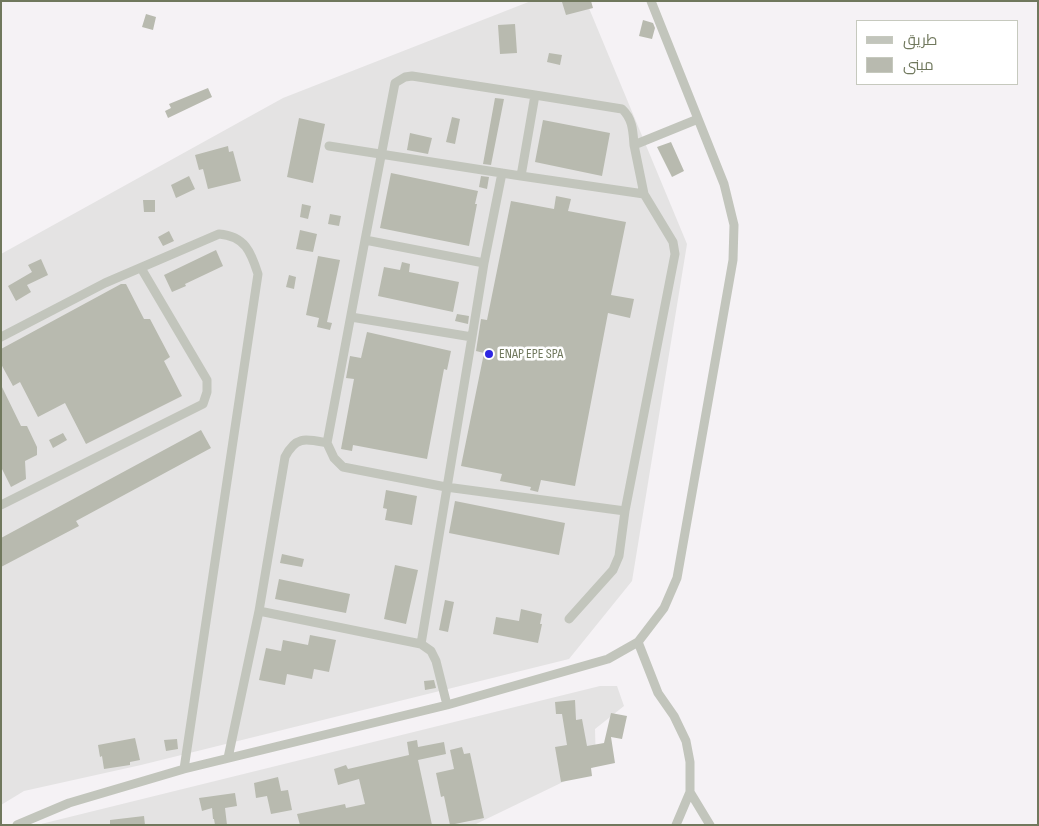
<!DOCTYPE html>
<meta charset="utf-8">
<style>
body{margin:0}
#map{position:relative;width:1039px;height:826px;overflow:hidden;background:#f5f2f5;font-family:"Sofia Sans Condensed",Cairo,sans-serif}
canvas{display:block}
.frame{position:absolute;inset:0;border:2px solid #70785d;pointer-events:none}
.legend{position:absolute;left:856px;top:20px;width:162px;height:65px;box-sizing:border-box;background:#fff;border:1px solid #c6c9be;margin:0;padding:6px 9px;list-style:none;font-size:15px;color:#70785d}
.legend li{display:flex;align-items:center;gap:10px;height:25px}
.legend b{width:25px;border:1px solid #c6c9be}
</style>
<div id="map">
<canvas width="1039" height="826"></canvas>
<div class="frame"></div>
<ul class="legend">
<li><b style="height:6px;background:#c2c5bc"></b>طريق</li>
<li><b style="height:14px;background:#b8baaf"></b>مبنى</li>
</ul>
</div>
<script>
const g = document.querySelector('canvas').getContext('2d');
g.lineJoin = 'round';
function fill(path, color) {
  g.fillStyle = color;
  g.fill(path, 'evenodd');
}
function trace(path, color, width, dash) {
  g.strokeStyle = color;
  g.lineWidth = width;
  g.lineCap = dash ? 'butt' : 'round';
  g.setLineDash(dash || []);
  g.stroke(path);
}
function label(font, color, halo, rows, align = 'center') {
  g.font = font + ' "Sofia Sans Condensed",sans-serif';
  g.lineWidth = 5;
  g.setLineDash([]);
  g.textBaseline = 'middle';
  g.strokeStyle = halo;
  g.fillStyle = color;
  for (const [text, x, y, turn = 0] of rows) {
    g.save();
    g.translate(x, y);
    g.rotate((+turn || 0) * Math.PI / 180);
    g.textAlign = isNaN(turn) ? turn : align;
    if (halo) g.strokeText(text, 0, 0);
    g.fillText(text, 0, 0);
    g.restore();
  }
}
const built = new Path2D(`
 M531,1H586L687,244L632,581L569,659L141,765L24,791L1,805V254L283,98Z
 M600,686H617L624,706L595,729L596,766L474,825H37Z`);
const building = new Path2D(`
 M566,1H591L593,8L566,15L562,2Z
 M146,14L156,17L153,30L142,27Z
 M643,20L653,23L655,28L652,39L639,36Z
 M515,24L517,53L500,54L498,25Z
 M549,53L562,55L560,65L547,62Z
 M208,88L212,97L168,118L165,111L171,108L169,104Z
 M495,98L504,99L491,165L483,164Z
 M452,117L460,119L455,144L446,142Z
 M299,118L325,124L313,183L287,177Z
 M543,120L610,133L602,176L535,162Z
 M410,133L432,138L428,154L407,150Z
 M671,142L684,171L672,177L657,147Z
 M228,146L229,152L233,151L241,181L208,189L203,169L199,170L195,155Z
 M391,173L478,191L475,204H477L469,246L380,228Z
 M189,176L195,189L176,198L171,185Z
 M481,176L489,177L487,189L479,187Z
 M556,196L571,199L568,211L626,222L611,295L634,299L630,318L608,313L575,486L541,480L538,492L530,490L531,487L500,481L502,474L461,466L484,353L476,351L481,319L487,320L511,201L554,209Z
 M143,200H155V212H144Z
 M302,204L311,206L308,219L300,217Z
 M330,214L341,216L339,226L328,224Z
 M300,230L317,234L313,252L296,249Z
 M169,231L174,241L163,246L158,237Z
 M216,250L223,266L185,284L186,286L172,292L164,275Z
 M318,256L340,260L327,322L332,323L330,330L317,327L319,318L306,315Z
 M41,259L48,275L27,285L31,292L16,301L8,286L32,272L28,265Z
 M402,262L410,264L409,272L459,282L453,312L378,296L384,267L400,270Z
 M289,275L296,277L294,289L286,287Z
 M121,284H126L144,319H150L170,357L164,361L182,396L86,444L65,403L38,417L20,382L13,386L1,364V349Z
 M457,314L469,316L468,324L455,321Z
 M367,332L451,351L447,370L444,369L427,459L353,445L352,451L341,449L354,379L346,378L350,356L361,358Z
 M1,385L21,426H27L37,447V455L25,461L26,479L11,487L1,467Z
 M201,430L211,448L76,521L79,526L1,567V538Z
 M63,433L67,440L53,448L49,440Z
 M386,490L417,496L412,525L385,520L387,509L383,508Z
 M455,501L565,523L559,555L449,533Z
 M282,554L304,559L302,567L280,563Z
 M395,565L418,570L406,624L384,619Z
 M279,579L350,594L346,613L275,599Z
 M445,600L454,602L448,632L439,630Z
 M521,609L542,614L540,624H542L538,643L493,634L496,617L519,621Z
 M310,635L336,640L329,672L314,669L312,679L287,674L285,685L259,680L266,648L281,651L283,640L308,645Z
 M434,680L436,688L425,690L424,681Z
 M575,700L576,720L582,719L587,746L604,743L611,713L627,716L622,739L611,737L615,763L591,768L592,776L561,782L555,747L567,745L562,714H556L555,702Z
 M135,738L140,760L130,762V765L104,769L102,756L100,757L98,745Z
 M177,739L178,749L166,751L164,740Z
 M417,740L418,747L444,742L446,754L418,760L432,825H300L297,814L345,804L346,808L365,804L359,779L338,785L334,769L346,765L348,769L409,755L407,742Z
 M462,747L464,754L470,753L484,818L450,825L444,796L441,797L436,773L454,769L450,750Z
 M278,777L281,791L288,790L292,810L271,814L267,796L256,798L254,783Z
 M235,793L237,806L225,808L227,825H215L214,819H213L212,808L202,811L199,798Z
 M144,816L145,825H110V820Z`);
const minor = new Path2D(`
 M634,145L644,194
 M329,146L521,176
 M502,173L484,263L365,240L395,83L405,77L412,76L535,95
 M365,240L327,443L334,458L343,467L446,487L625,511
 M351,317L472,337L421,644L431,651L436,661L447,705
 M1,337L105,283L219,234C245,236 251,252 258,274L184,769
 M472,337L484,263
 M1,505L203,404L207,392V380L141,268
 M259,611L421,644
 M569,619L613,570L619,556L625,511L675,254L673,242L644,194L521,176L535,95L622,109C633,119 633,132 634,145L698,119
 M638,642L658,693L674,716L686,741L690,762V792L710,825
 M228,758L259,611L285,457C296,435 307,439 327,443
 M17,825L69,803L184,769L447,705L608,659L638,642L664,608L677,578L733,260L734,225L724,184L651,1
 M676,825L690,792`);
const markers = [
 [489,354,5,"#2d26e2"]
];
const poiNames = [
 ["ENAP EPE SPA",499,354]
];
fill(built, '#e4e3e3');
fill(building, '#b8baaf');
trace(minor, '#c2c5bc', 9);
for (const [x, y, r, color] of markers) {
  const dot = new Path2D();
  dot.arc(x, y, r, 0, 2 * Math.PI);
  g.fillStyle = color;
  g.fill(dot);
  trace(dot, '#fff', 2);
}
label('14px', '#70785d', '#fff', poiNames, 'left');
</script>
